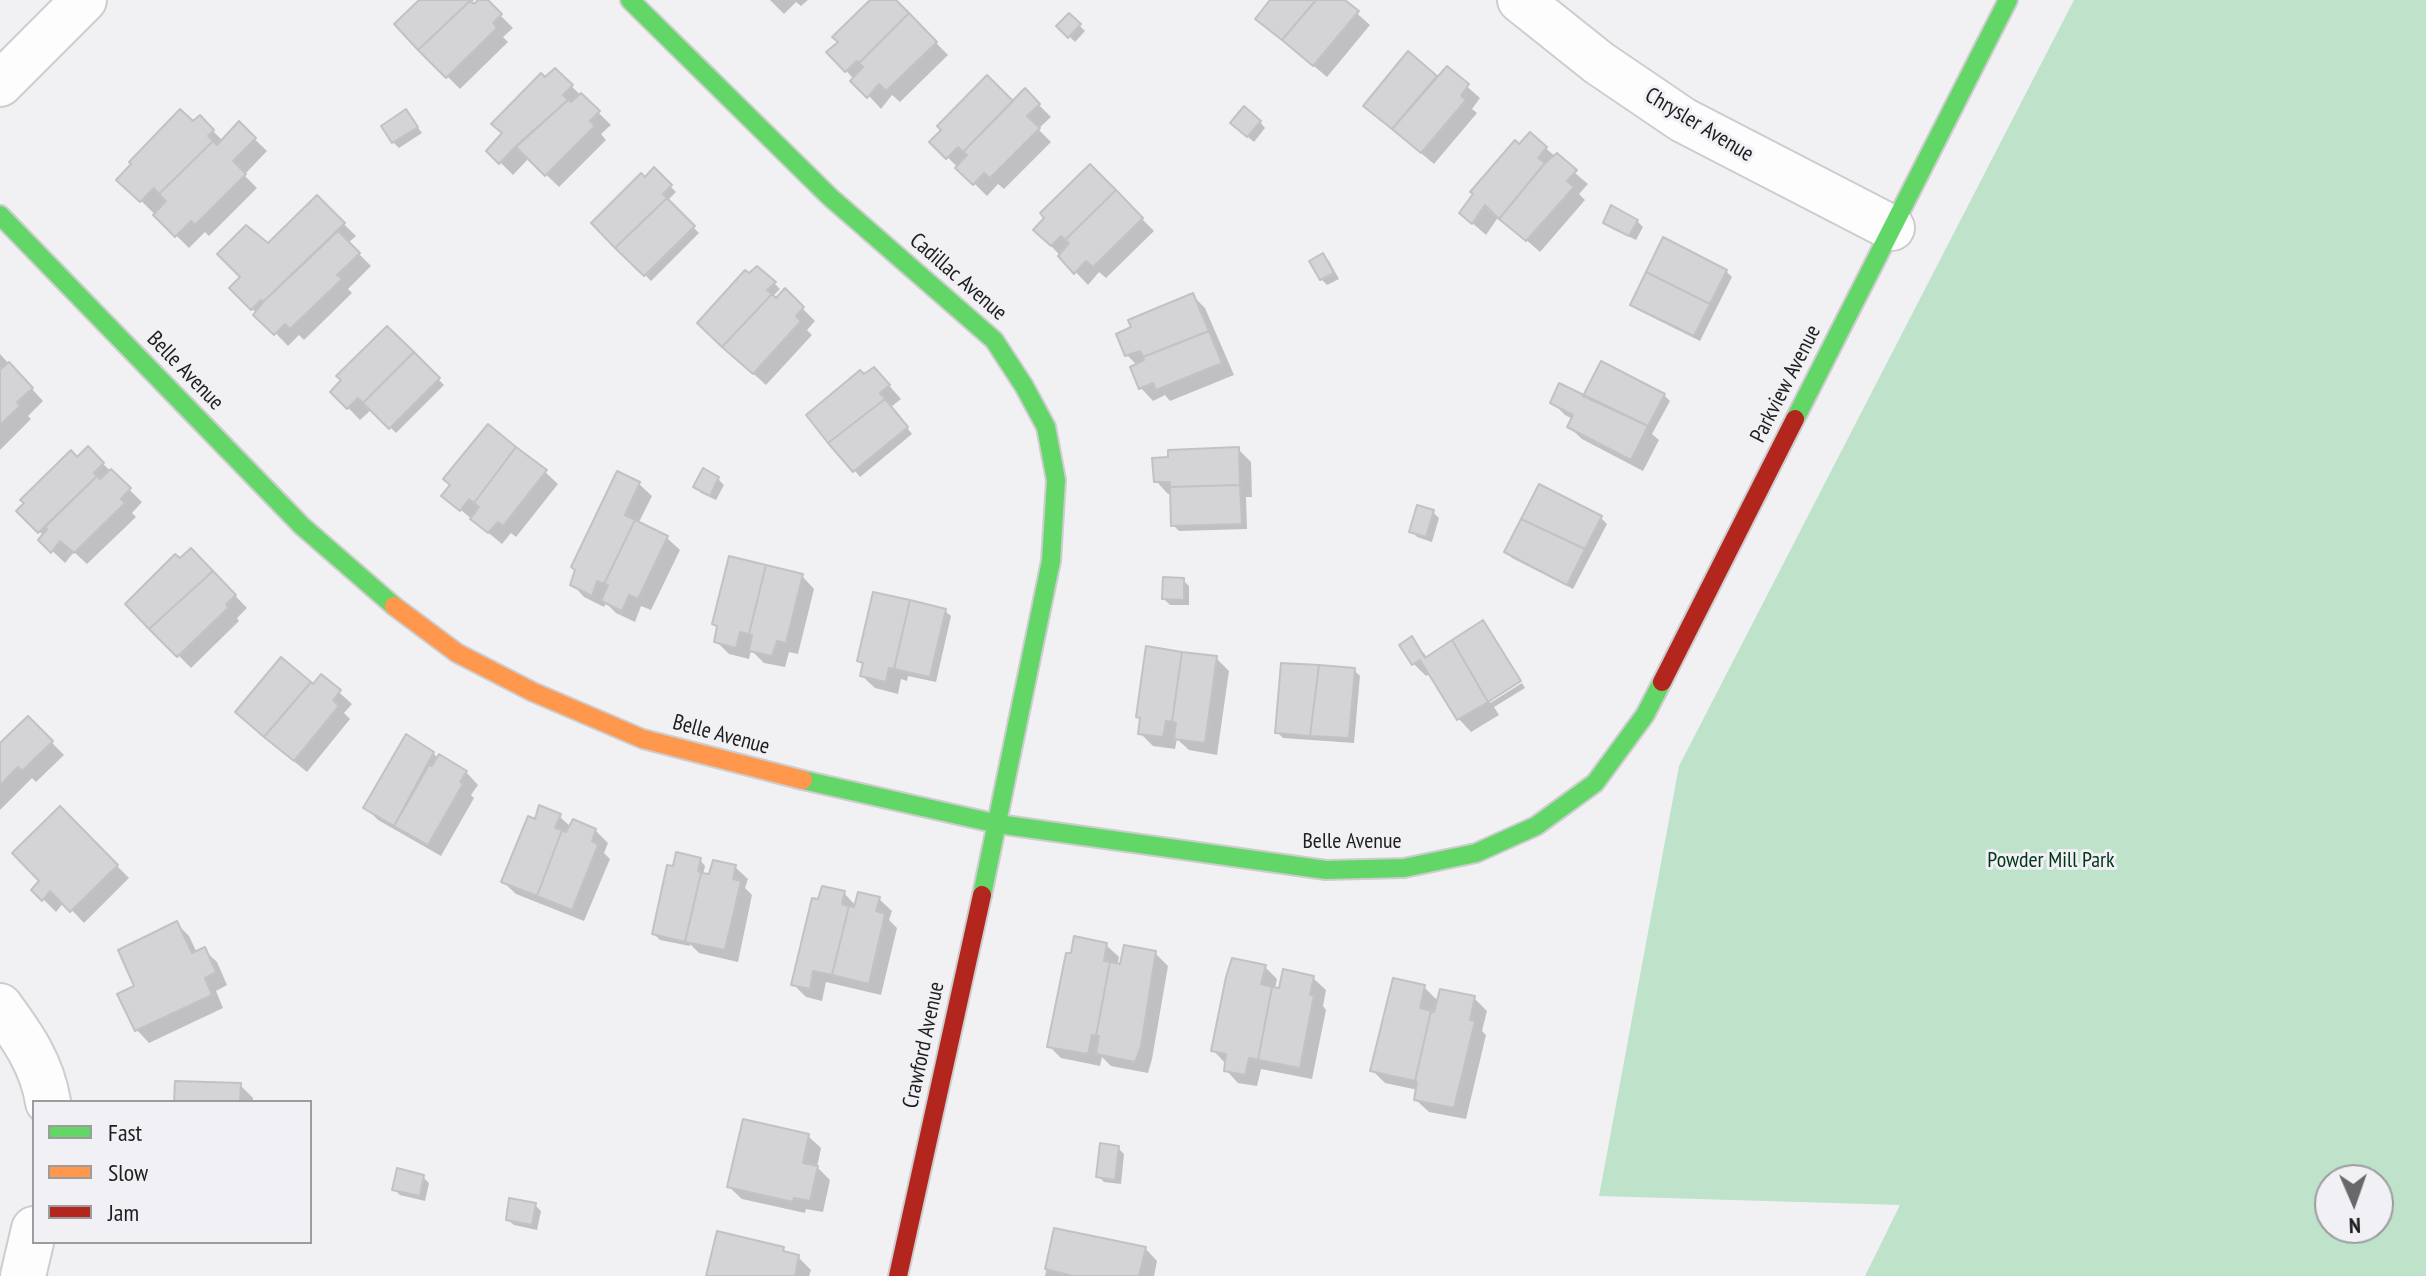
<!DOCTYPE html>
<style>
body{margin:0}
#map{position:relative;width:2426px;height:1276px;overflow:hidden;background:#f1f1f4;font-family:"PT Sans Narrow",sans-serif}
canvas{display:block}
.legend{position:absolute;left:32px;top:1100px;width:280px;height:144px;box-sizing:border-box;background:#f0f0f5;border:2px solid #9c9c9f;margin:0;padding:10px 14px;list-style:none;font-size:24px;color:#1e1d1f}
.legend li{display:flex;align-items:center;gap:16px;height:40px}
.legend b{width:40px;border:2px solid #9c9c9f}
.north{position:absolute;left:2314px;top:1164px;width:80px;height:80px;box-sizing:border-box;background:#f0f0f5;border:2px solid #9c9c9f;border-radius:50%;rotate:178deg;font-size:22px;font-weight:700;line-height:32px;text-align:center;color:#1e1d1f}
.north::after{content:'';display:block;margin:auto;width:28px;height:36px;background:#68676a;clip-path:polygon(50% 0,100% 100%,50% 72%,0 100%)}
</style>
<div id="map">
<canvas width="2426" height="1276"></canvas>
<ul class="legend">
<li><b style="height:10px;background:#63d668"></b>Fast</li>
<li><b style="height:10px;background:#ff974d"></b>Slow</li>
<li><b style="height:10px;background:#b3261e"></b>Jam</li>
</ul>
<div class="north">N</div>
</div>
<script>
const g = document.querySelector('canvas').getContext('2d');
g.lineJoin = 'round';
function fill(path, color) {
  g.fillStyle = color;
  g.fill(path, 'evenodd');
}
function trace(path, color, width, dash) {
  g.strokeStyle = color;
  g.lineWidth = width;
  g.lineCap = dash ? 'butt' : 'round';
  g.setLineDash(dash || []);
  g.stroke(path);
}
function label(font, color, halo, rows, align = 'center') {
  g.font = font + ' "PT Sans Narrow",sans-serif';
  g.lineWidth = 6;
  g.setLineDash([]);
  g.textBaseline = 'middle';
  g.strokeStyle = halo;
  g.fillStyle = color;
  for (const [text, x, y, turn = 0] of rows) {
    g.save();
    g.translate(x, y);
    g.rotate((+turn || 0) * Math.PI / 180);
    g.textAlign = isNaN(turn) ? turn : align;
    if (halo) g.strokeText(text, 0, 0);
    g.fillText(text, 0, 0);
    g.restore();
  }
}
const green = new Path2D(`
 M2074,0H2426V1276H1865L1900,1205L1599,1196L1679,766ZM2330,1180H2378V1228H2330Z`);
const shadow = new Path2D(`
 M422,0H474L470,4L473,7L481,0H485L513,28L503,37L508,42L460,89L419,48Z
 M770,0H808L801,6L796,2L784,14Z
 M873,0H894L948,55L900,102L892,95L881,109L829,52L840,42Z
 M1273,0H1342L1370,25L1327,77L1290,46Z
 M1069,15L1085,31L1075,42L1059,26Z
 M1408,54L1438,80L1447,69L1480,98L1472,109L1477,113L1434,164L1371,111Z
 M555,70L611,125L601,134L606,140L559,187L529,158L513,175L489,151Z
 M1013,103H1037L1051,117L1038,129L1051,142L1004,189L998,184L987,196L932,142Z
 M406,111L422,133L399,148L393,142Z
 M200,118L223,141L239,124L267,151L244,175L257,188L209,236L205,232L189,248L119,179Z
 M1260,122L1265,128L1254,142L1238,129Z
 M1530,135L1588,184L1579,194L1585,200L1540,252L1499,216L1486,235L1461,213Z
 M1090,167L1154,231L1106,278L1099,272L1088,285L1036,230Z
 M654,170L676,192L667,201L699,233L651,281L594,223Z
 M317,198L356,236L348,243L371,266L348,289L352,293L304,340L299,335L288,346L232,288L268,246Z
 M1637,221L1643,227L1636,240L1611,228L1605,222Z
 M1323,255L1329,261L1339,279L1327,285L1321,279Z
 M1726,271L1732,277L1700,341L1638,310L1632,304Z
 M749,276L774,283L780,289L772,297L776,300L785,291L815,321L807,330L812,335L766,385L737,359Z
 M1193,296L1205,308L1234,375L1170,401L1165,395L1153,401L1141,388L1137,365L1127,355Z
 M387,328L444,385L396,433L372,409L360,420L333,392Z
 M0,354L43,401L28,416L31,419L0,450Z
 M865,377L886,382L901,399L891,407L912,434L860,477L809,415Z
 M1664,395L1670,401L1652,434L1659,440L1643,471L1582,439L1569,427L1573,419L1565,415L1552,402L1585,398Z
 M88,449L142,502L132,513L136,517L87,564L74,552L65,563L41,540L44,536L19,511Z
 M1238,449L1251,462L1252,497H1246L1247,529L1179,531L1173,525L1172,494H1168L1156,481Z
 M545,472L558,484L516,537L511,533L502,544L444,496Z
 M618,474L639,484L652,496L638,524L667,538L680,550L651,610L641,606L635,622L616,613L606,603L604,607L584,597L572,584Z
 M718,479L724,485L716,500L701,493L695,487Z
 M1433,512L1439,518L1432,542L1417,537L1412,531Z
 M1601,518L1607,524L1573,589L1512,558L1506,552Z
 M191,550L247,608L237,618L239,621L191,668L128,604Z
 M802,576L814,589L798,654L789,652L785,667L764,663L751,650L749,659L729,654L716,641L719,628L714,624Z
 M1183,580L1189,586V605H1170L1164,599Z
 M945,611L951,616L936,682L908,676L907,681L901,679L898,694L875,688L862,676L865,666L859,661Z
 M1483,623L1520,679L1490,698V703L1522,683L1525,688L1494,707L1499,715L1471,732L1459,719L1431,673L1426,676L1413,663L1411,639L1428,658Z
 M1216,658L1229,671L1217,755L1189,750L1177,739L1175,749L1153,746L1140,733L1142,721L1138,717Z
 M1354,670L1360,676L1354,743L1283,738L1277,732Z
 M322,677L352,704L344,713L350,719L307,772L279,749L314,686Z
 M28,718L64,755L36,782L32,778L0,810V746Z
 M433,753L439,759L466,772L478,785L471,795L474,798L441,856L378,820L366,808Z
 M60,809L129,878L84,923L64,902L56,912L34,890L42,881Z
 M559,816L571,827L595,830L608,843L604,853L610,859L584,921L516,894L503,882L536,822Z
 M700,860L705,866L703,875L710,877L735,867L748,879L745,888L752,895L738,962L699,953L690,944V946L660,940L654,934Z
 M844,893L856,906L879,899L892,911L889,920L897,928L881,995L826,982L822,1001L806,997L793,984L820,901Z
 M177,924L189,936L197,953L204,950L217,962L227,985L216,991L223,1008L149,1043L137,1030L120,995L137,987Z
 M1106,945L1119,957L1117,966L1155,953L1168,966L1152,1059L1148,1073L1111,1066L1102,1057L1100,1066L1061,1058L1049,1046Z
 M1265,967L1277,979L1275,989L1313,978L1326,990L1323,1006L1326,1010L1312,1079L1261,1069L1257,1086L1238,1083L1226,1070L1225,1063L1213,1050Z
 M1424,987L1439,1002L1474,998L1487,1011L1482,1031L1486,1035L1466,1119L1429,1112L1416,1100L1418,1090L1385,1083L1372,1070Z
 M240,1085L253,1098V1102H176Z
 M808,1136L821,1148L817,1167L830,1180L823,1212L806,1209L805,1213L742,1199L729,1187Z
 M1118,1148L1124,1154L1121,1184L1104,1182L1098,1176Z
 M423,1177L429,1183L425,1201L400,1195L394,1189Z
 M535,1205L541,1211L537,1230L514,1225L508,1220Z
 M1055,1230L1145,1248L1157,1261L1154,1276H1045Z
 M783,1249L788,1254L798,1257L811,1270L809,1276H708Z`);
const building = new Path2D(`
 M419,0H470V1L418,50L394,24Z
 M478,0H488L502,14L493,23L497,28L446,78L418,50L470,1L474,4Z
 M870,0H896L909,13L859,63L857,61L845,72L826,52L838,42L832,37Z
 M1270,0H1316L1282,40L1255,19Z
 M1316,0H1345L1359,11L1313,66L1282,40Z
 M909,13L937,42L886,91L879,84L867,98L850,81L863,67L859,63Z
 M1069,13L1081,24L1068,38L1056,26Z
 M1408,51L1437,76L1392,129L1363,106Z
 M1447,66L1469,84L1461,96L1466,100L1421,153L1392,129Z
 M555,68L573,85L563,95L568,100L515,147L499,164L486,151L502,133L491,124L541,73L545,77Z
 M987,75L1013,101L963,152L958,147L946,159L929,142L941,130L937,126Z
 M1025,88L1040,104L1027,116L1040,128L990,178L984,173L973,185L955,168L967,155L963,152Z
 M581,93L600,111L590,121L595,126L545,176L516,147L568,100L571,102Z
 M1244,106L1261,121L1247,137L1230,123Z
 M180,109L193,121L200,115L214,130L208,136L213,141L159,194L154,188L140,202L116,180L131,164L129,162Z
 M406,109L418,127L392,143L381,126Z
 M239,121L256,138L233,161L246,174L195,225L191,221L175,237L153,215L166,201L159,194L213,141L217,145Z
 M1530,132L1547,147L1538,158L1545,163L1499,219L1485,205L1472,224L1459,213L1473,194L1470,192L1515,140L1519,144Z
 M1557,153L1577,170L1567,181L1574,187L1526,241L1499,219L1545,163Z
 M1090,164L1116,190L1065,240L1061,236L1051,246L1033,230L1044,218L1040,213Z
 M654,167L672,185L663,194L667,198L615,248L591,223L641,173L645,177Z
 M1116,190L1143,218L1093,267L1086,261L1074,274L1058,256L1069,243L1065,240Z
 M317,195L345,223L263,302L261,300L251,310L229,288L240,277L217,254L246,225L268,243Z
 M667,198L695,226L644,276L615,248Z
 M1611,205L1638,220L1629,236L1603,223Z
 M338,231L360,253L337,275L342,279L290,329L285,324L274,335L253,315L263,302Z
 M1663,237L1727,270L1710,304L1646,272Z
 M1323,253L1334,273L1320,280L1309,261Z
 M757,266L776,282L767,290L772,294L722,347L697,323L745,270L749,273Z
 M1646,272L1710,304L1694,336L1630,305Z
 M785,288L804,307L796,316L801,321L753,374L722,347L772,294L776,298Z
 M1193,293L1209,331L1143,357L1140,351L1125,356L1116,334L1131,327L1128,320Z
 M387,326L414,352L363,403L358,398L347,409L330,392L341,380L336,376Z
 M1209,331L1222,363L1156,390L1153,383L1139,389L1130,367L1144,360L1143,357Z
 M414,352L440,378L389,429L363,403Z
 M1601,361L1665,394L1648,426L1583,396Z
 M9,362L33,388L17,402L20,406L0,425V370Z
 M874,367L890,385L880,393L885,399L828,443L806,415L860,370L864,374Z
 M1559,383L1648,426L1631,460L1567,427L1573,415L1550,403Z
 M885,399L908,427L853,472L828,443Z
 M488,424L516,447L474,503L469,499L460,511L441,496L450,485L443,479Z
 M88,446L104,463L94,473L97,476L38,533L16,511L24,503L20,500L71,450L77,457Z
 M516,447L547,470L503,526L498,522L488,533L470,519L479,507L474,503Z
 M1239,447L1240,485L1170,487V482H1154L1152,458L1168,457V450Z
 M703,468L719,477L710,496L693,487Z
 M111,469L131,488L121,499L125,503L74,553L60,541L51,553L38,540L47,529L45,527L97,476L100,479Z
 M617,471L640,482L625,515L635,520L604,584L597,581L592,596L570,585L575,570L571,567Z
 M1539,484L1602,516L1585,549L1521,519Z
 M1240,485L1242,524L1171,526L1170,487Z
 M1417,505L1434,510L1426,537L1409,532Z
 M1521,519L1585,549L1567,585L1504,552Z
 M635,520L668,536L638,599L629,595L622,611L601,601L608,585L604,584Z
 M191,548L213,571L149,629L125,604L175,554L180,558Z
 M729,556L766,565L749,634L740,632L736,648L714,642L717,626L712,624Z
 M766,565L803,574L786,643L777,641L772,656L749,651L752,635L749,634Z
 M213,571L236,595L226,604L228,608L177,657L149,629Z
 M1163,577L1184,578V600L1162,599Z
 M873,592L910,600L894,669L889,668L886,682L860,676L863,663L857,661Z
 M910,600L946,609L930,677L894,669Z
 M1483,620L1521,681L1488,702L1452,640Z
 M1412,636L1425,658L1452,640L1488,702L1457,720L1420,660L1412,665L1399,645Z
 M1146,646L1182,652L1172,722L1166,721L1163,737L1138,734L1140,718L1136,717Z
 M1182,652L1217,656L1205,743L1174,739L1176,723L1172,722Z
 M281,657L311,682L264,737L235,712Z
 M1281,663L1319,665L1310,736L1275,733Z
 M1319,665L1355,668L1349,738L1310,736Z
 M321,674L341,690L333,700L339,706L294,761L264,737L311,682L313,684Z
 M28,716L53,741L22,771L18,767L0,785V743Z
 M406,734L434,752L394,826L363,808Z
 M439,754L467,771L460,782L463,784L428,845L394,826L429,765L432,766Z
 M539,805L561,814L555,828L562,830L537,896L501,882L528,816L535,819Z
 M60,806L118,865L70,912L50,891L42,901L31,890L39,881L12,853Z
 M573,819L596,829L592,841L598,845L572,910L537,896L562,830L566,832Z
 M676,852L701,858L698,871L701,873L685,942L652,934L667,865L673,866Z
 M713,860L736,865L733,879L741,881L725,950L685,942L701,873L709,874Z
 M822,886L845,891L842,904L849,906L832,975L813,971L810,989L791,985L812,898L818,899Z
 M858,892L880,897L876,911L885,914L869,984L832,975L849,906L854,907Z
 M177,921L192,953L205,947L216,972L205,978L212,995L135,1031L117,994L134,986L118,950Z
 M1074,936L1107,943L1104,961L1110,962L1096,1036L1092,1035L1088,1054L1047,1047L1066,953H1071Z
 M1124,945L1156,951L1141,1046L1135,1062L1096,1054L1099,1036H1096L1110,962L1120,964Z
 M1232,958L1266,965L1261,984L1272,987L1258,1060L1249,1058L1245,1075L1224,1071L1226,1054L1211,1051L1226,977Z
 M1283,969L1314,976L1310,995H1314L1300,1068L1258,1060L1272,987L1279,988Z
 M1393,978L1425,985L1420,1008L1431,1011L1415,1081L1370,1071Z
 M1440,989L1475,996L1470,1020L1475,1021L1454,1108L1414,1100L1417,1082L1415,1081L1431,1011L1434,1012Z
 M175,1081L241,1083L240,1102H174Z
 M743,1119L809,1134L803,1163L818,1166L810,1201L794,1198L793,1202L727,1187Z
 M1100,1143L1119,1146L1115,1180L1096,1177Z
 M397,1168L424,1175L420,1196L392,1190Z
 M509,1198L536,1203L532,1225L506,1220Z
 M1054,1228L1146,1247L1139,1276H1073L1045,1269Z
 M717,1231L784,1247L783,1251L799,1255L795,1276H706Z`);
const street = new Path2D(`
 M1520,0L1599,63L1683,120L1892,228
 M0,84L84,0
 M0,1006C22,1036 42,1064 48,1102
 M23,1276L34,1229`);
const fast = new Path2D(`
 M630,0L830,197L994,340L1024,386L1046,427L1056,480L1051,561L982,895
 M0,215L302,526L394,606
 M1795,419L2008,0
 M803,780L998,824L1326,870L1404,868L1476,853L1536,826L1595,783L1645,715L1662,682`);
const slow = new Path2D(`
 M394,606L457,653L533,692L643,739L803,780`);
const jam = new Path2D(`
 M1662,682L1795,419
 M898,1276L982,895`);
const streetNames = [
 ["Chrysler Avenue",1699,125,31],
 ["Cadillac Avenue",958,277,41],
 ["Belle Avenue",185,371,46],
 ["Parkview Avenue",1786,384,-63],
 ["Belle Avenue",721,735,15],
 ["Belle Avenue",1352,842],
 ["Crawford Avenue",924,1045,-78]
];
const parkNames = [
 ["Powder Mill Park",2051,861]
];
fill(green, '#bee2ca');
fill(shadow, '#0003');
fill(building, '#d4d4d6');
trace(building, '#c2c2c4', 2);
trace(street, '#cdcdcf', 48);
trace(fast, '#cdcdcf', 22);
trace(slow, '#cdcdcf', 22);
trace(jam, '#cdcdcf', 22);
trace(street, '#fdfdfd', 44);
trace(fast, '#63d668', 18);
trace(slow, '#ff974d', 18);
trace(jam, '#b3261e', 18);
label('22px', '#1e1d1f', '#f0f0f5', streetNames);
label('22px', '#003719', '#f0f0f5', parkNames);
</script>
